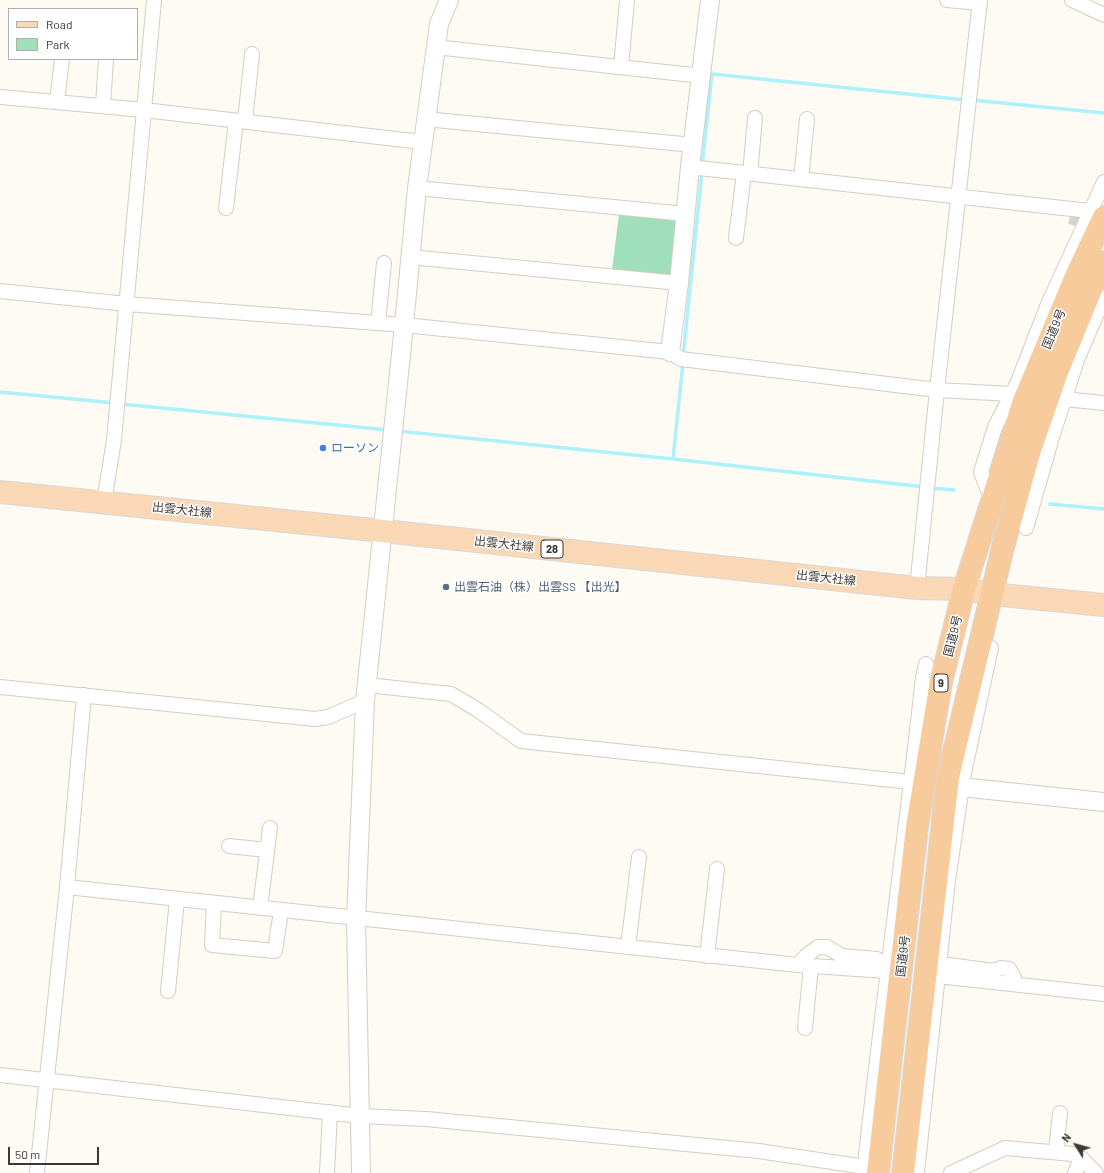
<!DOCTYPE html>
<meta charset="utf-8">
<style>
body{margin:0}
#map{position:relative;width:1104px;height:1173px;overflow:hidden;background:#fefbf4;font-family:Barlow,sans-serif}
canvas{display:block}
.legend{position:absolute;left:8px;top:8px;width:130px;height:52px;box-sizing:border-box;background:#fff;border:1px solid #b0afae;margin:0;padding:5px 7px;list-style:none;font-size:12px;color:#3a3834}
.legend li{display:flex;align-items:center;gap:8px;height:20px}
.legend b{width:20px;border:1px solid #b0afae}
.north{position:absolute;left:1056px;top:1125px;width:40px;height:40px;-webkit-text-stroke:3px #fff;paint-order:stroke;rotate:307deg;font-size:11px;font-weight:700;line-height:16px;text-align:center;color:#3a3834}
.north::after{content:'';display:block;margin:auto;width:14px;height:18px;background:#3a3834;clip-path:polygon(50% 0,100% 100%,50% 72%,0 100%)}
.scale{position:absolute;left:8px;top:1147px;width:91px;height:18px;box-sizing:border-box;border:2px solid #3a3834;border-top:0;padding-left:5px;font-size:12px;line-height:14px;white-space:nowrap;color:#3a3834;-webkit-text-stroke:3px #fff;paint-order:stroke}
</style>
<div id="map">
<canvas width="1104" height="1173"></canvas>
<ul class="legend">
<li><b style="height:5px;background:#fad8b5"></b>Road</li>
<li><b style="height:11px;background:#9fdfba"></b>Park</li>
</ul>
<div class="north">N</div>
<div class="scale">50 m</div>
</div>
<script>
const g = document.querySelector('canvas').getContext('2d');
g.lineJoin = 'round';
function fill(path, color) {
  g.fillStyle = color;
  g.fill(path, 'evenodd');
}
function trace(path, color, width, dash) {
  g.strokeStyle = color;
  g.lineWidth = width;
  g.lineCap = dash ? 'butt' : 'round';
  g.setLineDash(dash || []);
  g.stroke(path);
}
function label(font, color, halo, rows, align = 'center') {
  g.font = font + ' Barlow,"Noto Sans JP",sans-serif';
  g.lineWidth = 3;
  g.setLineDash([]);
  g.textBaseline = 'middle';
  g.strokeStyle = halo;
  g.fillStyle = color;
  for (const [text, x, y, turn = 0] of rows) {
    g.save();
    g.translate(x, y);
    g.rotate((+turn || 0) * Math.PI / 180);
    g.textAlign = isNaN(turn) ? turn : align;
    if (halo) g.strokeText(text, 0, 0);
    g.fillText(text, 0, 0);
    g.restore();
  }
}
const green = new Path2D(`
 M619,214L679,220L675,272L668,277L612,270Z`);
const stream = new Path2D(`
 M972,100L1104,113
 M702,166L712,74L966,100
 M683,357L702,172
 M0,392L115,403
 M121,404L388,430
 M398,431L673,459L925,487
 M673,459L683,363
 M931,488L954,490
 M1050,504L1104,509`);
const minorTunnel = new Path2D(`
 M1070,217L1097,225`);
const minor = new Path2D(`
 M947,0L980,3
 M1072,0L1104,15
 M435,47L702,76
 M621,67L627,0
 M0,97L144,110L422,142
 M57,102L62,59
 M103,106L106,59
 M425,119L693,145
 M245,121L252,54
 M690,167L1090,211
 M750,174L755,118
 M801,179L807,119
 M417,188L686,214
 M226,208L236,121
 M736,238L744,173
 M410,257L679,283
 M0,291L127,304L404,325L670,352L681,359L937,390L1012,394
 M378,323L384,263
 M1064,399L1104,403
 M1029,453L1052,437L1077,360L1104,297
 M992,501L981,472L995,427L1017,384L1049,302L1104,182
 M104,502L114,440L154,0
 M1026,528L1052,437
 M917,588L937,390L980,0
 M367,685L451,694L478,710L521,741L911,782
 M0,687L315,719L328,717L365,701
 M229,846L267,850
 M67,887L798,965L887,971
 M214,904L212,945L275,951L281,911
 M260,908L270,828
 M628,947L639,857
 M707,956L717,869
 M798,965L806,956L818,947H827L842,956L877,959
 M949,965L993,971L1001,968L1009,969L1014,978L1013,984
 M937,976L1104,994
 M168,991L177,900
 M805,1028L811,966
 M0,1075L360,1116L426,1119L759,1151L865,1167
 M1056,1152L1060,1113
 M37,1173L67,887L84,695
 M327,1173L330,1112
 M864,1173C882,1008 905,843 923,677L926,664
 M917,1173L948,880L964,773L991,648
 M951,1173L1005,1148L1073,1154L1081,1158L1096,1173
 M1075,1173L1081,1158`);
const tertiary = new Path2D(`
 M670,352L679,283L690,167L710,0
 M961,787L1104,802
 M361,1173L356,919L365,701L404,325L417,188L439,24L449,0`);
const primary = new Path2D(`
 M0,492L383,531L917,588L964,589L992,594L1104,605`);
const trunk = new Path2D(`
 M878,1173L917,827L941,682L964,589L1024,401L1077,274L1104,217
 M903,1173L948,777L1003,547L1029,453L1057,372L1092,287L1104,262`);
const markers = [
 [323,448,4,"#3f7fe0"],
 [446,587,4,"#5c6f8a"]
];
const shields = [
 [552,549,22],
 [941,683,14]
];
const shieldNames = [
 ["28",552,549],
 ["9",941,683]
];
const streetNames = [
 ["国道9号",1054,329,-68],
 ["出雲大社線",182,510,6],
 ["出雲大社線",504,544,6],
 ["出雲大社線",826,578,6],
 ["国道9号",953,636,-76],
 ["国道9号",903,956,-83]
];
const shopNames = [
 ["ローソン",331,448]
];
const serviceNames = [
 ["出雲石油（株）出雲SS 【出光】",454,587]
];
fill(green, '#9fdfba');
trace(stream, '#acf1fc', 3.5);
trace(minorTunnel, '#d7d4ce', 14, [14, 7]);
trace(minor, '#d3cdc3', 16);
trace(tertiary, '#d3cdc3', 20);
trace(primary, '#d8d7d6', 24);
trace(trunk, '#d8d7d6', 24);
trace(minor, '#fff', 14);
trace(tertiary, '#fff', 18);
trace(primary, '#fad8b5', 22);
trace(trunk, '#f8cb9c', 22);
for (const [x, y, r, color] of markers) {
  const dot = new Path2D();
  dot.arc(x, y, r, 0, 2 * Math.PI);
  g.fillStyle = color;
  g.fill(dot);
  trace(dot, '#fff', 1.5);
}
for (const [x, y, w] of shields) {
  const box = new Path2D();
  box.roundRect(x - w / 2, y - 9, w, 18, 3);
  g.fillStyle = '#fff';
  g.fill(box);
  trace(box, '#3a3834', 1);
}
label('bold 11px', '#3a3834', null, shieldNames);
label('12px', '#3a3834', '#fff', streetNames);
label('12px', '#366cbe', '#fff', shopNames, 'left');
label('12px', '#4e5e75', '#fff', serviceNames, 'left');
</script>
